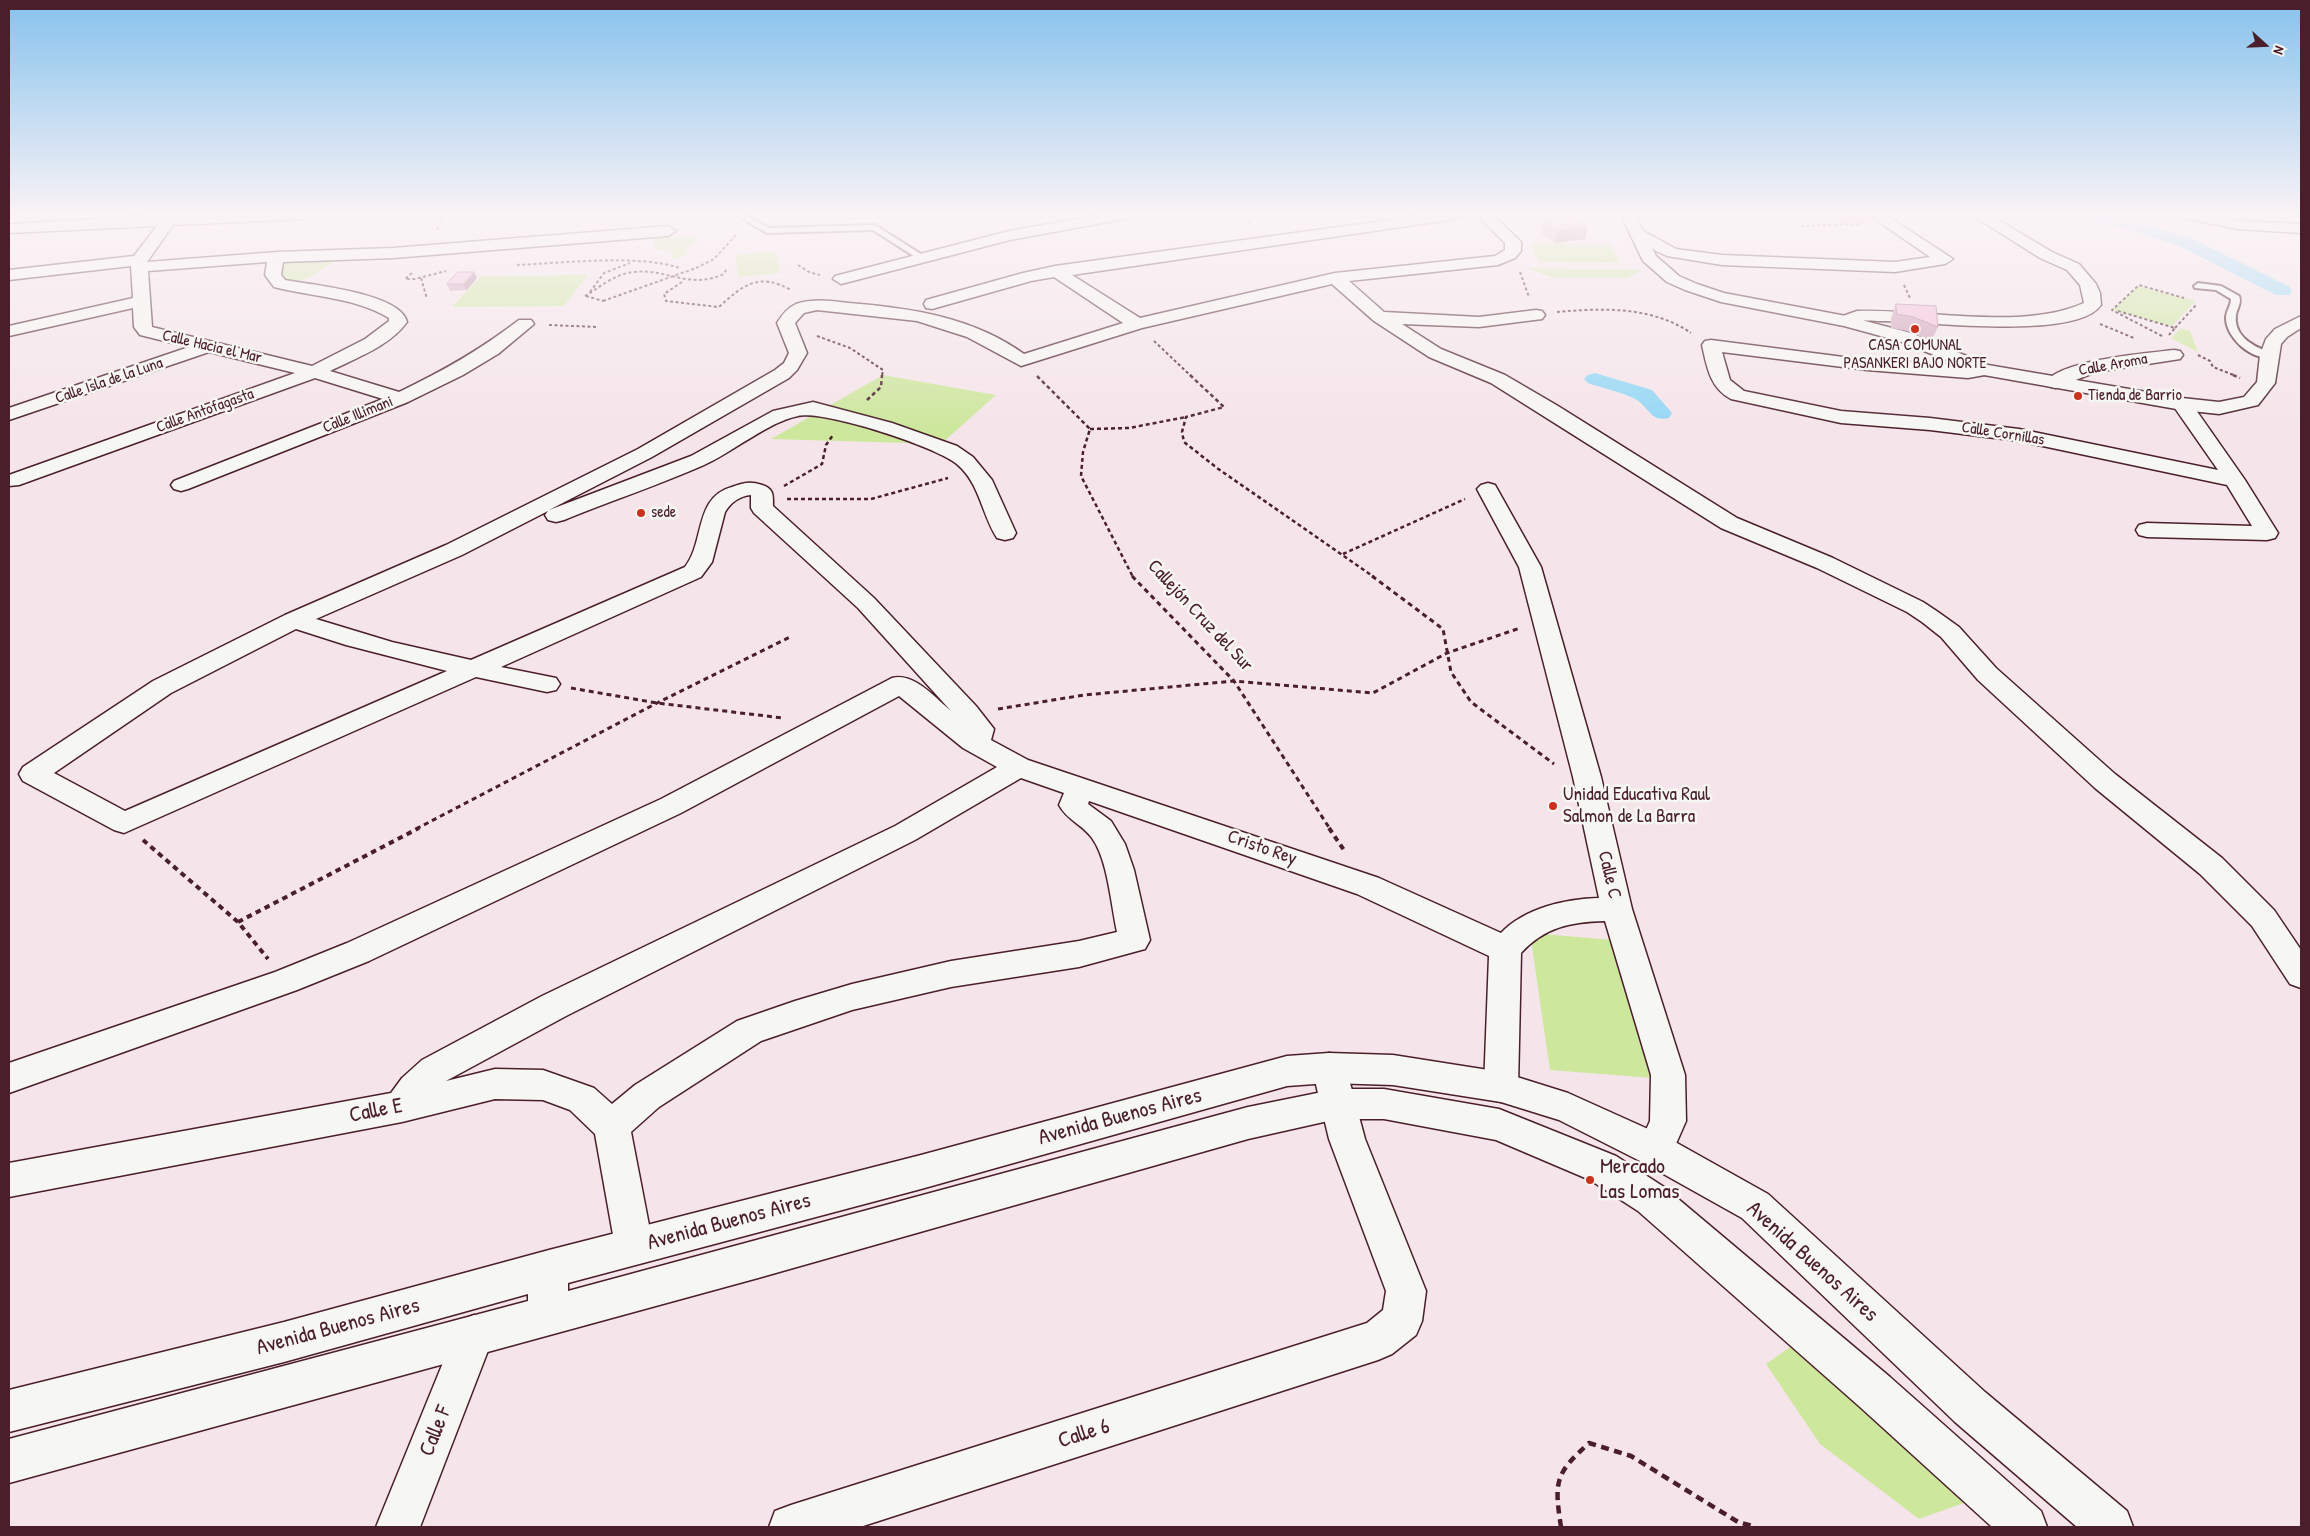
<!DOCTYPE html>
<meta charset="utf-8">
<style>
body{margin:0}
#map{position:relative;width:2310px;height:1536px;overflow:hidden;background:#f5e5ea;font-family:"Patrick Hand",sans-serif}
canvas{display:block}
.frame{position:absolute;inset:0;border:10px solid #4a1f2b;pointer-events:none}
.north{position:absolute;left:2240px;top:20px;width:50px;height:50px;-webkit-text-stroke:4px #f6f6f2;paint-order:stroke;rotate:110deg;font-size:14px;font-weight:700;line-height:20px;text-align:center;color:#4a1f2b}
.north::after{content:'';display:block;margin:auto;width:18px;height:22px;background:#4a1f2b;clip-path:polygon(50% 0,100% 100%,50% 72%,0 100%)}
</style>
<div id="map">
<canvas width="2310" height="1536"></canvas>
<div class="frame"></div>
<div class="north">N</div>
</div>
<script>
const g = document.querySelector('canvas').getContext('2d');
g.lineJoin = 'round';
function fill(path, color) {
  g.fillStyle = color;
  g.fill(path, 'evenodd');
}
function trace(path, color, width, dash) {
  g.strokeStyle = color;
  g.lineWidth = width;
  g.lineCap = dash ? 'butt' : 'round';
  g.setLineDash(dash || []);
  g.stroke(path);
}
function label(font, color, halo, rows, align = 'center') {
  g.font = font + ' "Patrick Hand",sans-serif';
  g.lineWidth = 5;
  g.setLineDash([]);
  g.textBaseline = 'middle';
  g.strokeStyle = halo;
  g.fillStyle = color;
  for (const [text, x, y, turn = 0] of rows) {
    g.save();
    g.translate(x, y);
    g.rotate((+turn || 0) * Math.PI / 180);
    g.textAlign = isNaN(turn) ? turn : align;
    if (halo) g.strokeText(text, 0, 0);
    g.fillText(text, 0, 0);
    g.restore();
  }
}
const green = new Path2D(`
 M673,231V236H696L697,242L687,247V254L682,255V258L672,259L671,251L655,249L654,233Z
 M1531,243L1609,244L1620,263L1539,262Z
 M776,251L779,273L738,277L736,255Z
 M341,256C320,271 305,286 279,280L286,259Z
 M1526,268L1642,270L1627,278H1555Z
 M588,275L564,306L452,307L481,276Z
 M2138,286L2196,301L2172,326L2112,310Z
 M2181,328L2190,331L2198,352L2171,338Z
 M883,375L996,395L941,444L771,439Z
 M1530,933L1625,941L1653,1078L1550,1070Z
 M1793,1345L1989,1494L1919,1519L1820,1444L1766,1364Z`);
const canal = new Path2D(`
 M2079,215H2109L2191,238L2290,287L2292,291L2290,295H2276L2179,246L2130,230L2081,219Z
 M1595,373L1652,390L1672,413L1669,418C1651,422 1650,409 1637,400C1626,393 1601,388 1588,383L1584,379L1588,375Z`);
const pathFar4 = new Path2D(`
 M1238,215L1250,223
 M1801,226L1860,224
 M437,230L444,215
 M517,265C563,263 638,254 680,268
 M798,265L809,272L820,275
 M696,268L714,259L736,235
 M1520,272L1529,297
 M412,273L405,279H415L446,271
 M421,278L427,299
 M682,282L664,294L666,301L719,307C743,285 758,272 791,290
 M1904,285L1910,298
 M590,292L604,273L630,263
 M585,296C600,287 615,274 633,272C667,268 689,290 724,274L727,268
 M586,296L603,301
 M2118,311L2175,328L2169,335
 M1557,312C1602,308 1652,306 1691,333
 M2100,324L2134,338
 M549,325L598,327
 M2175,328L2197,304
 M817,336L850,348L883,370L882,376
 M2162,336L2112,310L2139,285L2184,298
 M1154,341L1191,376
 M2198,355L2210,361L2213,367L2236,376`);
const pathFar3 = new Path2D(`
 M1190,375L1224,407L1186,417L1182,432L1184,442L1217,468L1374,577
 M2233,375L2240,378
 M1037,376L1090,429L1083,452L1081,476L1133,577
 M867,400L881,387L882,375
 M1090,429L1129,428L1186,417
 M784,486L822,464L826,445L833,435
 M787,499H871L948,478
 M1343,554L1465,499`);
const pathFar2 = new Path2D(`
 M1132,576L1234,681L1330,829
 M1372,576L1443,629L1451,672L1471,702L1554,764
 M571,688L657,703L783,718
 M998,709L1084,695L1234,681L1373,693L1447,653L1520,628
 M416,829L657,703L790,637`);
const pathFar1 = new Path2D(`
 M1329,828L1344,850
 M143,840L238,922L268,959
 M238,922L419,828`);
const path = new Path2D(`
 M1561,1527C1554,1481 1555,1474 1589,1443L1631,1456L1738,1522L1756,1527`);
const lane = new Path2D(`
 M736,215H746L769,228L875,225L927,258L920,260L873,230L767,233Z
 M2198,283L2221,286L2239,296C2242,303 2237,308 2236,315C2233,337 2256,348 2272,353V357C2252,361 2226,338 2226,318C2226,311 2231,306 2231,299L2216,290L2195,288L2194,286Z`);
const street = new Path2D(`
 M165,215H314L307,219L173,225L147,262L277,252L393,248L668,226L676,231L668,236L393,258L283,262L281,275L285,280C311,285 401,293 407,322C390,346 356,358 330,371L399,392C443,371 480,350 519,320H531L534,324L498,354L463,375L408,402L188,489L181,491L174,489L171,485L174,481L383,399L315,378L19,485L9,486V475L295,373L209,352L9,420V408L189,347L140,335L134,327L133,308L9,336V326L133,298L131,266L9,280V270L134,256L157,226L9,233V224ZM267,262L265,275L274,287C313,297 354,297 389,318V321L365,339L312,366L152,327L148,271Z
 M1099,215H1131L1124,219L1010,240L841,284L833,279L835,276L1009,231Z
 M1425,215H1463L1456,219L1072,275L1140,318L1335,273L1495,256L1505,250V243L1477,215H1493L1521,242V251L1515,258L1498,265L1349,281L1384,312L1479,317L1536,310L1542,311L1545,315L1542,319L1479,327L1402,324L1441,349L1505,375L1558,406L1737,518L1833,558L1923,602L1938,612L1959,627L1996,668L2115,774L2222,858L2274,910L2301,950V988L2290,984L2252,926L2200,874L2095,788L1978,680L1941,637L1922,622L1907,612L1817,568L1721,528L1491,383L1429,357L1374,321L1332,284L1142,328L1021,366L967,337L917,321L817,310L804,313L795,323L807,353L797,370L789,378L652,457L549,510L691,456L773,411L813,402L892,423L957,446L973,457L992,480L1016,533L1013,538L1005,540L997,538C982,515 980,484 958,465C938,447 824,410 798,416C768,422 733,452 704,465C659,485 610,501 564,520L556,522L548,520L545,515L548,511L462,555L316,619L392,642L471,660L685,567C705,542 694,497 732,487C743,483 750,481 762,485C774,489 773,495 773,506L874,598L976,706L994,729L991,740L1028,760L1379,878L1501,933C1525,908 1565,899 1599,898L1573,777L1519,567L1477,489L1481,485L1488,483L1495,485L1541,567L1601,777L1632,909L1685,1075L1686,1121L1668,1162L1655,1166L1642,1162L1637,1150L1650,1121L1651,1075L1605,921C1570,922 1545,927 1521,953L1518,1087L1513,1098L1501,1102L1489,1098L1484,1087L1489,956L1357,894L1089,801L1088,804L1111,821L1125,844L1134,870L1150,940L1145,949L1079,967L951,987L852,1010L761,1041L659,1107L631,1132L653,1246L648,1259L634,1264L620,1259L615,1246L595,1134L570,1110L543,1100L495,1099L402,1122L9,1197V1163L391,1093L402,1078L422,1060L542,996L895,826L997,767L963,748L899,696L681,813L369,961L297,990L9,1093V1063L275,972L347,943L661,799L892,678C914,672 935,698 951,711L858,608L754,513L751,508V495C740,496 731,502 725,512L712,562L701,577L501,667L556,678L560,684L556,690L547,692L476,677L124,833L114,830L23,781L19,774L23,767L153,681L285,615L446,545L638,449L775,370L784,363L789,353L777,323C782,315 787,308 796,304C813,298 832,301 849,303C910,308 973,317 1024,354L1123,323L1054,277L1031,281L932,309L926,308L924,304L926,300L1023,273L1055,266ZM296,629L346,645L447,671L125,811L54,773L171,693ZM1021,778L1064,793L1059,805C1068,821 1082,824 1092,838C1108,860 1111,905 1117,932L1079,941L951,961L852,984L795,1001L737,1021L635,1085L612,1104L594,1088L543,1070L495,1069L446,1081L566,1016L915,840Z
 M1869,215H1886L1953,259L1945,264L1895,272L1722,265L1667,256L1656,251L1630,233L1638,228L1676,249L1722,255L1895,262L1930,257Z
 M1972,215H1990L2052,252L2079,264L2096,284L2100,293L2101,305C2077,341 1923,321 1881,321C1875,321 1868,320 1862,321C1853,322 1849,327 1840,325L1837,321L1840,317L1857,311C1927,309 2021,331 2084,303L2080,285L2067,270L2040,258Z
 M1711,340L1867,360L1990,366L1993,370L1990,374L1968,378L1867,370L1722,352L1730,380L1744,391L1841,411L1930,418L2019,429L2218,470L2172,404L2175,400H2189L2245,480L2278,533L2275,538L2267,540L2147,537L2139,535L2136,530L2139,525L2147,523L2252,526L2227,485L2019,441L1930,430L1841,423L1731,399C1710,388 1707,367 1702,345L1705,341Z
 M2174,350L2180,351L2183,355L2180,359L2096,372L2055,388L2048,386L2046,382C2061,360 2147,353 2174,350Z
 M1329,1053L1341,1058L1346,1068L1365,1139L1426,1291L1422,1321L1416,1335L1392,1354L1378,1360L860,1527H769L775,1511L791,1505L1367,1323L1383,1310L1386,1291L1329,1139L1312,1068L1317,1058Z
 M474,1315L488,1321L494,1335L420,1527H376L460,1321Z`);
const secondary = new Path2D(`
 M1621,215H1635L1656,256L1679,276L1697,284L1724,293L1846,316L1911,333L1988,365L2182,398L2219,402L2244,397L2257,382L2260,355L2266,339L2275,329L2301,316V328L2287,337L2281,344L2275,383L2258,405L2219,414L2182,410L1984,375L1899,341L1844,326L1721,302L1685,290L1667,282L1643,261Z
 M2182,215H2211L2238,221L2301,224V233L2238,229L2184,218Z
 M1329,1053L1393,1055L1501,1072L1568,1093L1668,1138L1768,1194L1985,1392L2127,1511L2133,1527H2077L1955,1422L1742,1218L1642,1162L1559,1120L1501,1102L1393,1085L1329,1083L1287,1086L921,1189L568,1283V1291L1248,1107L1337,1089H1384L1499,1109L1616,1156L1664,1187L1890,1377L2041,1511L2047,1527H1992L1860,1407L1638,1211L1590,1180L1496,1140L1384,1119H1337L1248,1139L758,1278L9,1483V1439L528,1301V1294L284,1362L9,1432V1390L284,1322L549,1250L921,1155L1287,1056Z`);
const pathBridge = new Path2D(`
 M603,301L696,268`);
const wall = new Path2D(`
 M1831,215H1883L1880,222L1842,224Z
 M1543,220L1585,239L1555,243L1541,233Z
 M474,272L477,278L467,290L450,291L447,284Z
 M1896,304L1938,327L1931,341L1907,331L1891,328V318Z`);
const shadedWall = new Path2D(`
 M1588,226L1585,239L1555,243L1558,230Z
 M474,272L477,278L467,290L464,284Z`);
const building = new Path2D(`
 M1573,216L1588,226L1558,230L1543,220Z
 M458,272H474L464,284H447Z
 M1896,304L1936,306L1938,327L1913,317L1897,314Z`);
const markers = [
 [1915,329,5,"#c8321e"],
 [2078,396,5,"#c8321e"],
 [641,513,5,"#c8321e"],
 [1553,806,5,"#c8321e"],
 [1590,1180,5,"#c8321e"]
];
const farPoinames = [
 ["CASA COMUNAL",1915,346,"center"],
 ["PASANKERI BAJO NORTE",1915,364,"center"],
 ["Tienda de Barrio",2088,396],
 ["sede",651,513]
];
const farStreetnames = [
 ["Calle Hacia el Mar",212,347,13],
 ["Calle Aroma",2113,365,-10],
 ["Calle Isla de la Luna",109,381,-19],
 ["Calle Antofagasta",205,411,-20],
 ["Calle Illimani",358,415,-22],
 ["Calle Cornillas",2003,434,9]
];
const streetNames = [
 ["Callejón Cruz del Sur",1200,616,47],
 ["Cristo Rey",1262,848,19],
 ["Calle C",1609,875,77]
];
const poiNames = [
 ["Unidad Educativa Raul",1563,795],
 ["Salmon de La Barra",1563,817]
];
const nearStreetnames = [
 ["Calle E",376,1111,-11],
 ["Avenida Buenos Aires",1120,1117,-15],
 ["Avenida Buenos Aires",729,1222,-15],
 ["Avenida Buenos Aires",1812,1262,42],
 ["Avenida Buenos Aires",338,1327,-15],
 ["Calle F",436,1431,-68],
 ["Calle 6",1084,1434,-18]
];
const nearPoinames = [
 ["Mercado",1600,1167],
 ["Las Lomas",1600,1192]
];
fill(green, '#cde79d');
fill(canal, '#93d7f5');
trace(lane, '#4a1f2b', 4);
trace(street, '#4a1f2b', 3);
trace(secondary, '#4a1f2b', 3);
trace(pathFar4, '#4a1f2b', 2, [3, 2.5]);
trace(pathFar3, '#4a1f2b', 2.5, [4, 3]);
trace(pathFar2, '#4a1f2b', 3, [5, 4]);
trace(pathFar1, '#4a1f2b', 4, [5.5, 4.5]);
trace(path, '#4a1f2b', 4.5, [8, 5.5]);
fill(lane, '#f6f6f2');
fill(street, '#f6f6f2');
fill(secondary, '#f6f6f2');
trace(pathBridge, '#4a1f2b', 2, [3, 2.5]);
fill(wall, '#d2a3b9');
fill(shadedWall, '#ab8596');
fill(building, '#f4bed7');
trace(building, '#ab8596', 1);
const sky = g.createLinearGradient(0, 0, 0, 430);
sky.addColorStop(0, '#86c2ed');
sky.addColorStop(0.5, '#faf3f6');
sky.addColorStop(1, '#faf3f600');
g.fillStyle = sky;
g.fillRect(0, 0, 2310, 430);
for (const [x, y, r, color] of markers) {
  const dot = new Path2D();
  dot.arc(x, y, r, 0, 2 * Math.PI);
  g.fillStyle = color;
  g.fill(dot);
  trace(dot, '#f6f6f2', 2);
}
label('16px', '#4a1f2b', '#f6f6f2', farPoinames, 'left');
label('16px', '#4a1f2b', '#f6f6f2', farStreetnames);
label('19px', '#4a1f2b', '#f6f6f2', streetNames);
label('19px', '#4a1f2b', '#f6f6f2', poiNames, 'left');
label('22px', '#4a1f2b', '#f6f6f2', nearStreetnames);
label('22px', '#4a1f2b', '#f6f6f2', nearPoinames, 'left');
</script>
